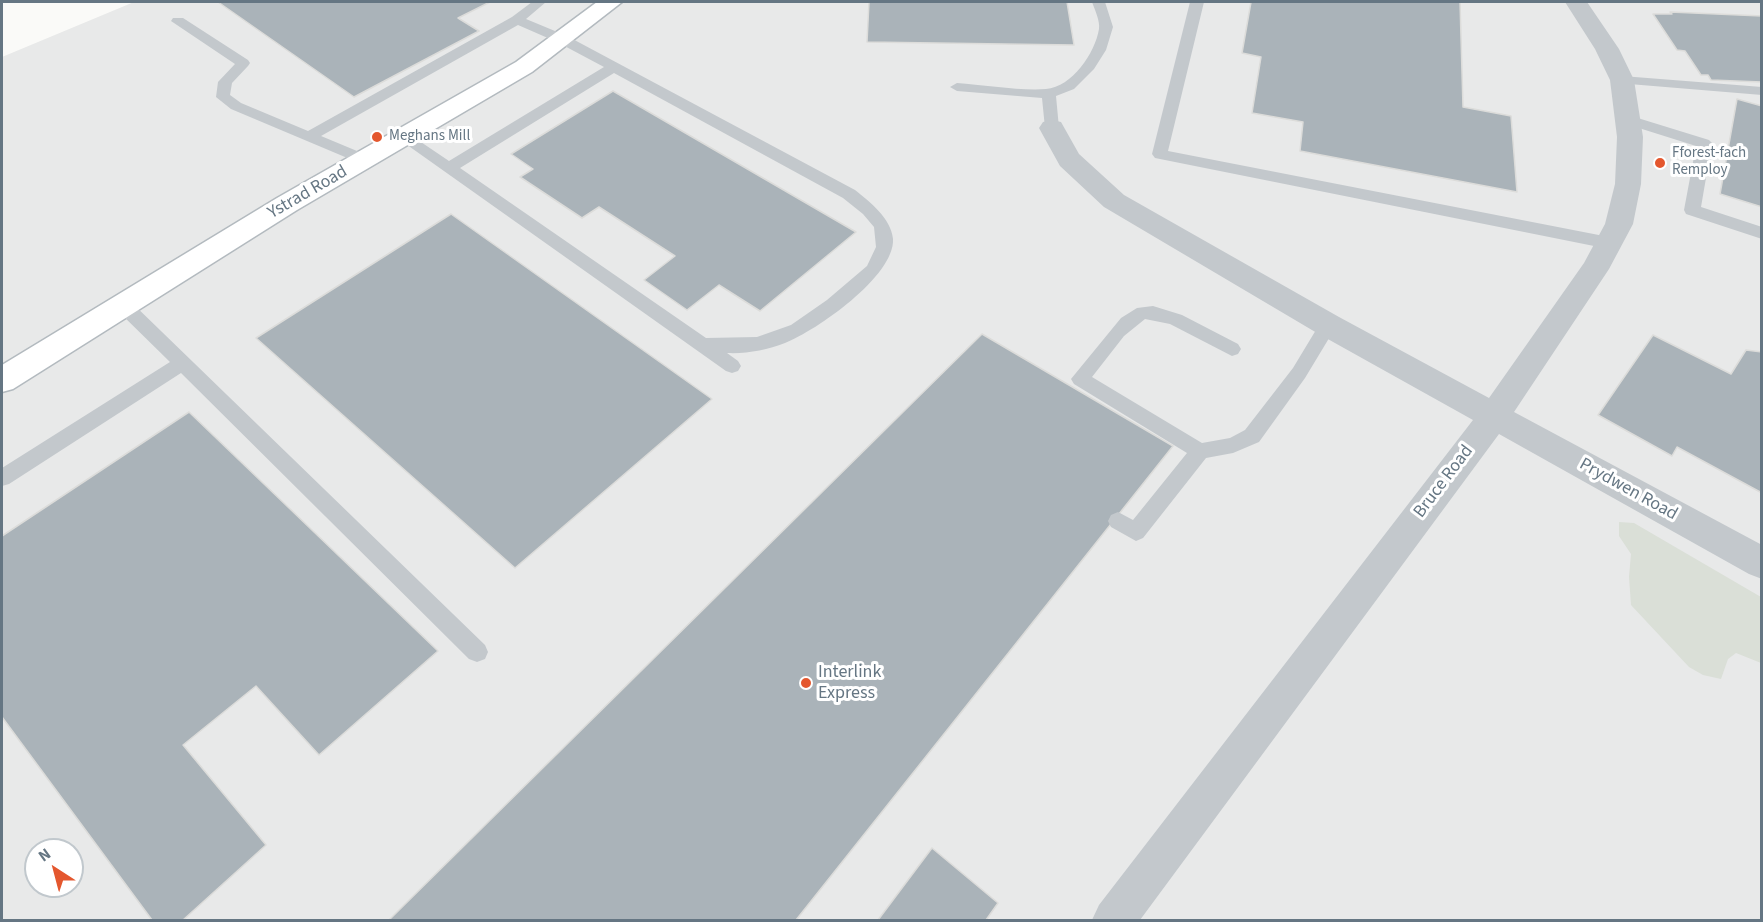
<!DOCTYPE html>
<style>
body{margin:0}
#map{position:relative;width:1763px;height:922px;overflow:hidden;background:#fafaf8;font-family:"Source Sans 3",sans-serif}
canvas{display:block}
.frame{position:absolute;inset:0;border:3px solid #657683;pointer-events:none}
.north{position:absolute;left:24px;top:838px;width:60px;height:60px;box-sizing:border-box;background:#fff;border:2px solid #c1c8cd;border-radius:50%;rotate:324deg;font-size:16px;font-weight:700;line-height:24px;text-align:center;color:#657683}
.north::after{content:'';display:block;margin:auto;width:21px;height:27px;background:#e4572e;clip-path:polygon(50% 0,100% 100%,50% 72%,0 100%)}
</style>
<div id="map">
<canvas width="1763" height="922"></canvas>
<div class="frame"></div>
<div class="north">N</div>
</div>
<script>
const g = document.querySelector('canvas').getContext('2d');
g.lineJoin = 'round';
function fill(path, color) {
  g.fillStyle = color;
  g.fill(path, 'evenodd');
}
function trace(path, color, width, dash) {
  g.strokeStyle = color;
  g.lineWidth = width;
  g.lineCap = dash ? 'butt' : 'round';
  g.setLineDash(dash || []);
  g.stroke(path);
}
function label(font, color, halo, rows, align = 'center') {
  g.font = font + ' "Source Sans 3",sans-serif';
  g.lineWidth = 6;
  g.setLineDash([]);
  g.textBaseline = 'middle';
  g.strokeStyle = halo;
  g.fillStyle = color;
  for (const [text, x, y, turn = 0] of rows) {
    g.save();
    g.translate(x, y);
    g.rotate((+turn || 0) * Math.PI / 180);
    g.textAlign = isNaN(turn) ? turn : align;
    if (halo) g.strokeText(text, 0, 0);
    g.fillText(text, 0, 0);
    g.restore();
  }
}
const built = new Path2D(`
 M134,2H1761V920H2V57ZM36,850H72V886H36Z`);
const green = new Path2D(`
 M1619,522L1634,523L1761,597V663L1736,653L1728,659L1721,679L1703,675L1689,667L1631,605L1629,577L1631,554L1619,536Z`);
const building = new Path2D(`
 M218,2H490L458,18L479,31L354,97Z
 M869,2H1067L1074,45L867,42Z
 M1251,2H1460L1463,107L1511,116L1517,192L1300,151L1303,122L1252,113L1261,57L1242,53Z
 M1670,12L1762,16V82L1711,80L1708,75H1701L1685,51L1677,50L1653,14H1672Z
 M613,91L856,232L760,311L719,285L687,310L644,280L675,256L599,207L582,218L520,177L533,169L511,154Z
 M1737,99L1762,106V207L1720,194Z
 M451,214L712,399L515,568L256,338Z
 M982,334L1173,446L796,920H389Z
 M1653,335L1731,374L1746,350L1762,352V493L1677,447L1672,456L1598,415Z
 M189,412L438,651L319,755L256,686L183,745L266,845L183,920H152L2,717V536Z
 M932,848L998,903L986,920H878Z`);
const lane = new Path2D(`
 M532,2H546L526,19L567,36L855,190C870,202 891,218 893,239C895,276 816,331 785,343C767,350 746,354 727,353L738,361L741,366L738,371L732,373L726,371L396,137L399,134H409L449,161L604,67L557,42L518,25L321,136L369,156L372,160L369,164L364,165L231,109L216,97L218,82L235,64L171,21L173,18H183L248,60L250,63L248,66L232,83L230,95L241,103L308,131L512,17ZM614,73L843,198L863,214L874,227L876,247L867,266L827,300L791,325L757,337L706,338L460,168Z
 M1092,2H1105L1113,27L1106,50L1094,69L1074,89L1056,96L1059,128L1057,131L1052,133L1045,128L1042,98L957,91L950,87L957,83C983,85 1022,91 1046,89C1072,87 1095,53 1099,29C1100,21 1095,10 1092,2Z
 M1190,2H1204L1168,151L1609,237L1615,239L1617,243L1615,247L1609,249L1155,158L1152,154Z
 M1622,76L1762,87V95L1617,83L1615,80L1617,77Z
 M1628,115L1709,140L1712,143L1701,207L1762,227V239L1686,214L1684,210L1696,146L1623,123L1621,120L1623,117Z
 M123,299L129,300L485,645L488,652L485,659L477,662L469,659L181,373L9,484L2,486V468L170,362L117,310L114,305L117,300Z
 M1153,306L1182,315L1238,344L1241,349L1238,354L1232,356L1170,324L1145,319L1124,336L1092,377L1202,443L1230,438L1245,430L1293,368L1322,320L1328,318L1334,320L1337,325L1305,378L1259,442L1233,453L1206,458L1143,538L1136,541L1111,527L1108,521L1111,515L1118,512L1133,520L1187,453L1074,384L1071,379L1121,318L1137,308Z`);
const street = new Path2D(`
 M1565,2H1587L1619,49L1634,80L1643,137L1641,184L1633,224L1609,269L1514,412L1762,545V579L1749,574L1499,434L1140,920H1092L1099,905L1473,420L1317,333L1104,207L1060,166L1039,128L1043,122L1052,120L1061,122L1079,154L1124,195L1339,317L1489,398L1584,263L1605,224L1615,184L1617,137L1610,80L1595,49Z`);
const secondary = new Path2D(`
 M597,2H622L532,72L297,210L13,389L2,392V365L277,198L516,62Z`);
const markers = [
 [377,137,6,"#e4572e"],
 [1660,163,6,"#e4572e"],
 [806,683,6,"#e4572e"]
];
const farPoinames = [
 ["Meghans Mill",389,137],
 ["Fforest-fach",1672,154],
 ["Remploy",1672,171]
];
const streetNames = [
 ["Ystrad Road",308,193,-30],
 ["Bruce Road",1444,482,-53],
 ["Prydwen Road",1628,490,29]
];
const poiNames = [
 ["Interlink",818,673],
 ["Express",818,694]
];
fill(built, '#e8e9e9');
fill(green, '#dadfd7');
fill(building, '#aab3b9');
trace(building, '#dcdcda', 1.5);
trace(secondary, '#b3babf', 3);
fill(lane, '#c3c8cc');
fill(street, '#c3c8cc');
fill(secondary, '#fff');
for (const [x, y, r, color] of markers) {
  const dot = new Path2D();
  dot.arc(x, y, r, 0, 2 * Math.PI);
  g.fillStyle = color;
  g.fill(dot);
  trace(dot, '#fff', 2);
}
label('15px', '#657683', '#fff', farPoinames, 'left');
label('18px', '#657683', '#fff', streetNames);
label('18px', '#657683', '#fff', poiNames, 'left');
</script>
